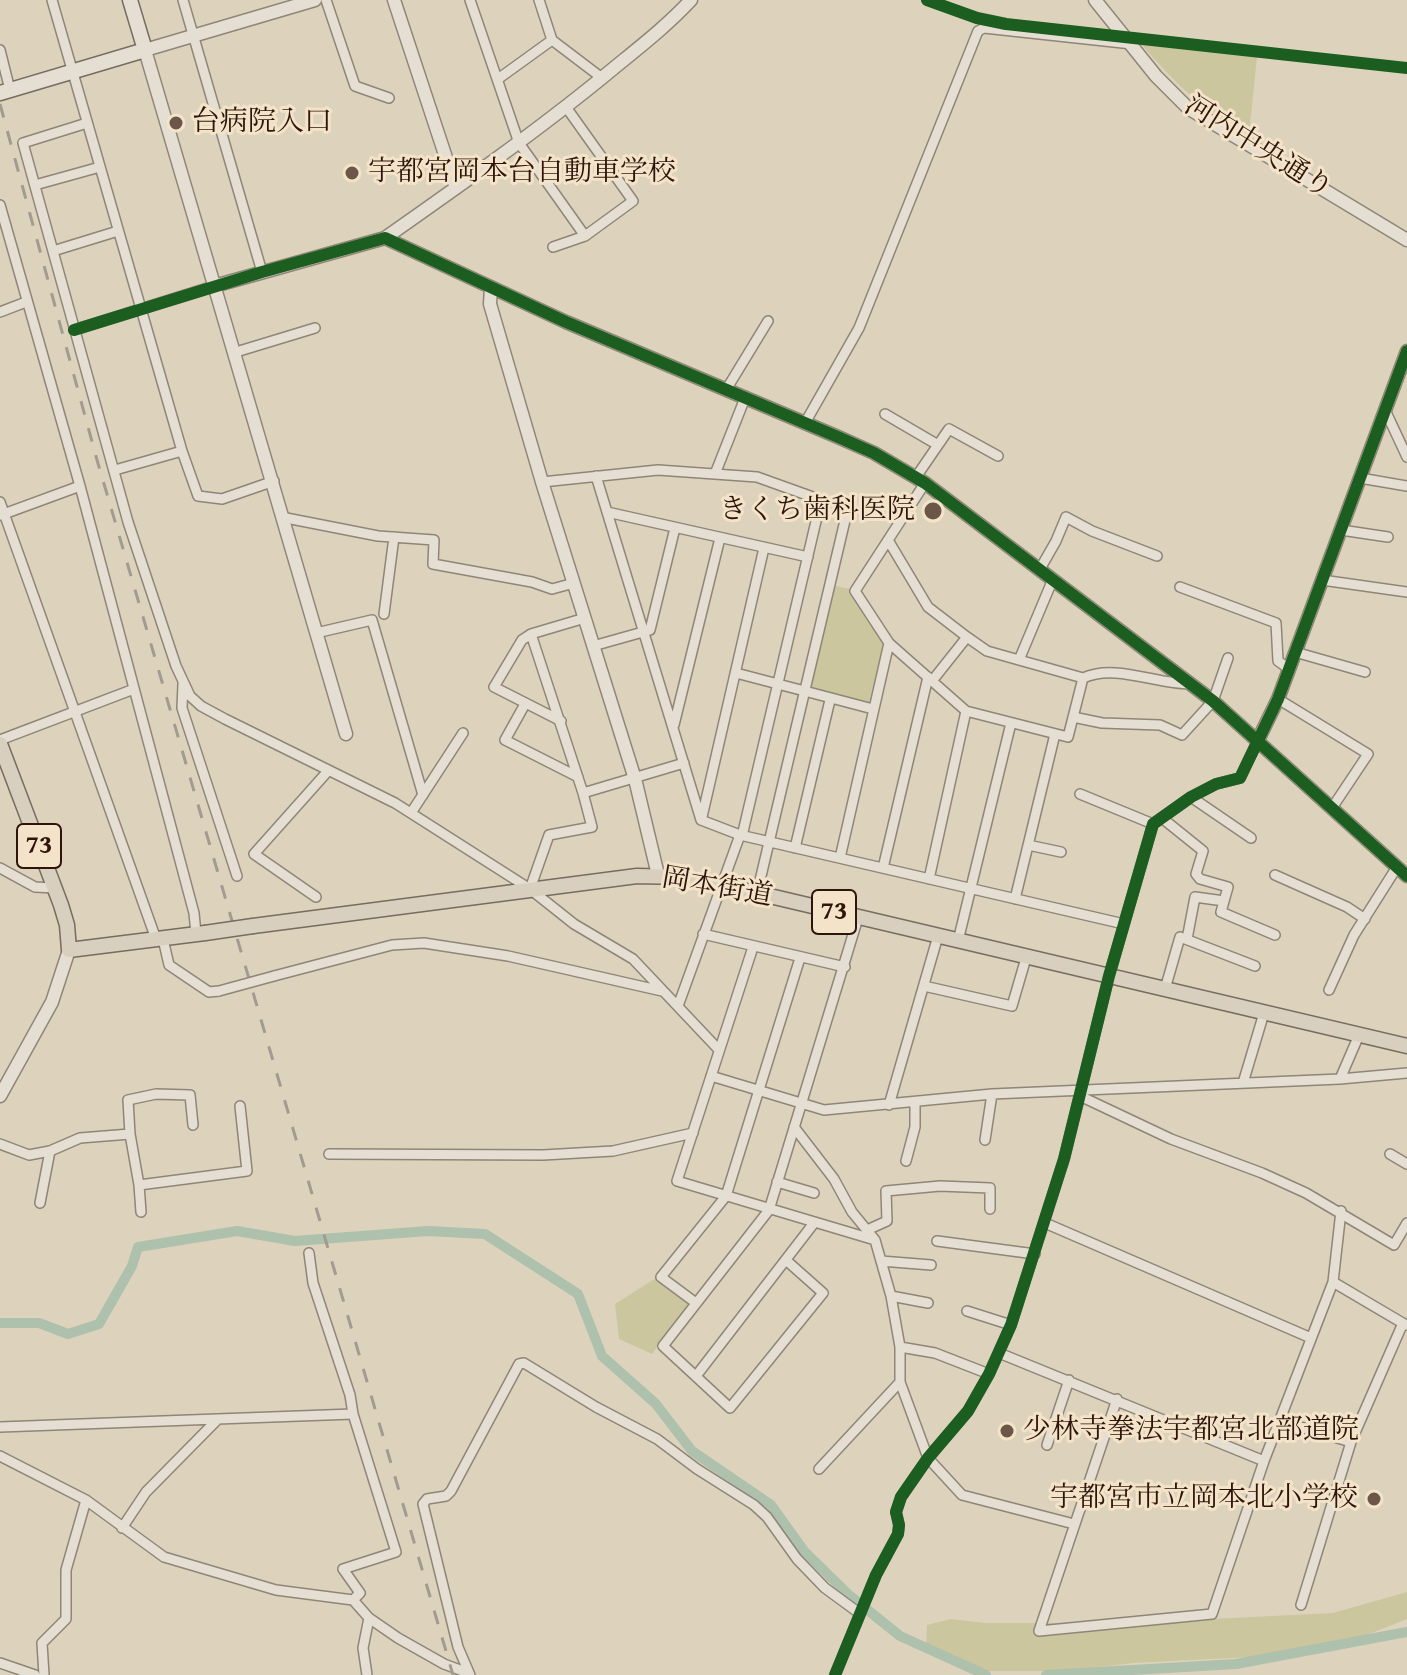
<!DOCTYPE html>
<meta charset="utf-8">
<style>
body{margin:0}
canvas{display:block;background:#ddd2bb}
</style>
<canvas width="1407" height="1675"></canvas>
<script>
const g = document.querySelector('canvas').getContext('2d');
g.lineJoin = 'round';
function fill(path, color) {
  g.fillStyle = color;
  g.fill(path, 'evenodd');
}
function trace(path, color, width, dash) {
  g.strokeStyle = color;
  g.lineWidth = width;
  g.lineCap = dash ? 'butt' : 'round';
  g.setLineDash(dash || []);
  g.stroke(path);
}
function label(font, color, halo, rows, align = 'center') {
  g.font = font + ' "Gentium Book Plus","Noto Serif JP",serif';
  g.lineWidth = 6;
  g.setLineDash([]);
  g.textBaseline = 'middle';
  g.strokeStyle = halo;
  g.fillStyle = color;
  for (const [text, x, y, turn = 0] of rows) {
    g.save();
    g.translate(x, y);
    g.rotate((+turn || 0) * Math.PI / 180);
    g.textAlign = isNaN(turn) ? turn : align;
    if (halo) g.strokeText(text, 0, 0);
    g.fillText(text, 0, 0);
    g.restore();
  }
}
const green = new Path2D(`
 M1141,44L1257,57L1249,134C1198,106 1179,87 1141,44Z
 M827,584L850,589L884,642L869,703L802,687Z
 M656,1278L689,1303L652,1354L619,1339L615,1304Z
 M1407,1592V1619L1364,1636L1250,1657L1133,1663L1063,1671H979L926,1648L927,1625L951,1619L985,1623H1131L1333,1613Z`);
const canal = new Path2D(`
 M0,1323H39L68,1334L99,1324L132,1266L138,1247L237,1231L295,1241L428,1231L485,1234L578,1294L602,1356L656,1404L692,1451L771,1505L804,1551L849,1595L900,1636L986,1675
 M1046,1675L1236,1664L1407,1632`);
const minor = new Path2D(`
 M52,0L182,451L198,496L222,499L274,481
 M183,0L262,272
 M326,0L355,86L389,98
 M470,0L519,143L585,236
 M539,0L552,40L602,78
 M0,50L10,90
 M498,79L552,40
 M87,123L23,143L128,522L176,666L190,696L201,706L225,719L395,803L530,889L574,924L633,959L719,1050
 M35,185L100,167
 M0,205L80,486L194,913L196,934
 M553,247L585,236L633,201L566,107
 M53,251L118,231
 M0,312L26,302
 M74,330L214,286
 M236,352L315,328
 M726,390L768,321
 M1385,410L1407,457
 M885,414L938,445
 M805,423L859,328L978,31L984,28L1132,44
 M115,470L182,451
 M715,474L745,398
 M596,476L701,820
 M916,477L949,429L998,456
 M1360,478L1407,486
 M542,482L658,470L757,477L821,500L742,836
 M0,502L156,939
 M607,512L808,557
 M1,515L80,486
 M281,517L378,536L434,540L433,564L532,582L552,589L574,583
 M1341,530L1388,537
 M888,540L928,607L967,637L987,651L1083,678L1068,737L966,711L889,643L855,591L925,483
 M1040,569L1056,541L1066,517L1092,531L1157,556
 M1322,580L1407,592
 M1180,587L1276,623L1278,661L1289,669
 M384,614L394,537
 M316,633L372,620L423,795
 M531,634L583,793L684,763
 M593,646L650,630L675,528
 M1295,652L1365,672
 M1019,660L1053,579
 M736,673L873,709
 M1083,678C1116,663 1157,685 1192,684
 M932,681L967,637
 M183,684L182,708L237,876
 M1278,699L1368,754L1332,808
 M525,704L505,740L578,777
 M1073,717L1102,723L1160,725L1182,735L1213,701L1228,658
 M561,721L494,687L522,640L531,634L585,618
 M674,725L720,538
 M0,740L134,689
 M1080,794L1153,824
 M1191,797L1251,838
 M411,813L463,733
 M702,817L764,548
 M1162,818L1203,851L1196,874L1200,879L1228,887L1221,912L1275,935
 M701,820L740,835L1124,924
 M1028,845L1061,852
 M795,848L830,700
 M840,858L889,643
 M0,868L35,887L54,888
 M883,868L928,677
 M1275,875L1347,907L1365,919
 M929,879L966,711
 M530,889L549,835L592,827L583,793
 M757,893L847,512
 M316,897L254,854L328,771
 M1015,899L1055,734
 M703,934L845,967
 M163,939L169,965L209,992L219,991
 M1187,939L1195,897L1224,901
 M958,941L1011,723
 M753,947L677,1181L875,1240
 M274,976L392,945L424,943L508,956L662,991
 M924,986L1012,1006L1026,958
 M1165,989L1180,937L1255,966
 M1329,990L1354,935L1397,867
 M678,1006L740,835
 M711,1076L824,1110L992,1094L1340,1079L1407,1073
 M1340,1079L1359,1035
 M1243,1083L1264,1013
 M1080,1096L1171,1139L1262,1173L1306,1193L1394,1245L1407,1223
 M889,1105L938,936
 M794,1127L834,1179L852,1212L875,1240L891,1296L900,1347V1382L928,1458L962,1495L1074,1524
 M130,1134L128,1100L156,1094L190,1095L193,1125
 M985,1140L992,1094
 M0,1144L29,1155L50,1151L80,1138L130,1134L139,1185L247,1171L240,1106
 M329,1154L543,1155L613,1151L693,1133
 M1390,1154L1407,1164
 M906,1161L915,1127V1103
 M777,1182L814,1193
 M139,1185L141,1212
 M40,1203L50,1151
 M1045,1223L1311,1338
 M867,1230L887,1221L886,1191L940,1186L990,1188V1209
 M937,1241L1035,1254
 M309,1253L313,1283L350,1395L353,1414
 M787,1261L823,1293L730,1408L663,1346L769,1210L858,918
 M881,1261L931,1265
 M1333,1282L1406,1325
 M891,1296L928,1303
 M696,1303L661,1277L726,1196L800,958
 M967,1311L1011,1325
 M900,1347L935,1353L989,1374
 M999,1353L1264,1461L1333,1282L1341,1211
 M696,1376L814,1223
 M1117,1399L1039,1631L1212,1614L1264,1461
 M1280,1421L1351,1442
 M0,1427L353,1414L396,1552L343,1569L360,1593L353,1600
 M1047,1445L1069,1380
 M0,1456L86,1500L164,1557L276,1590L353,1600L369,1618L398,1638L444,1664L468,1673
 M819,1469L900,1382
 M122,1528L146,1492L218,1419
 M1301,1605L1351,1442L1403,1323
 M0,1663L35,1675
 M44,1675L42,1643L66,1619V1570L86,1500
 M367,1675L363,1648L369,1618
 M470,1675L458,1647L423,1504L427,1499L446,1496L451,1491L519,1364L524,1363L596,1407L657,1439L697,1469L754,1505L767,1517L797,1559L825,1588L859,1613
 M835,1675L876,1575L898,1534L899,1525L896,1512L901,1497L928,1458L968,1411L989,1374L1011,1325L1064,1159L1109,976L1153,824L1191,797L1216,784L1240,778L1258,740`);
const tertiary = new Path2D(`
 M315,0L145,50L346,734
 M394,0L456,188
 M1095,0L1156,76L1188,108L1407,240
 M385,238C459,186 533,134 603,77C633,52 664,29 691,0
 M214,286L385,238L566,322L838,437L874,453L925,483L1213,701L1407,876
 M491,287L490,304L542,482L635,779L658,875
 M1258,740L1278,699L1407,351
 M0,1096L52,1002L69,950`);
const secondary = new Path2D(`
 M0,93L145,50L130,0`);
const primary = new Path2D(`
 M0,744L61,905L67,925L69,950L205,933
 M253,926L637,876L681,877L757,893L1407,1046`);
const rail = new Path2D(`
 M0,104L97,460L453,1675`);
const minorBridge = new Path2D(`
 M219,991L274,976`);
const primaryBridge = new Path2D(`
 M205,933L253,926`);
const cycleway = new Path2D(`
 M927,0L977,18L1006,24L1407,68
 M74,330L262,272L385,238L566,322L838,437L874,453L925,483L1213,701L1407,876
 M835,1675L876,1575L898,1534L899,1525L896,1512L901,1497L928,1458L968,1411L989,1374L1011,1325L1064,1159L1109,976L1153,824L1191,797L1216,784L1240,778L1278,699L1407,351`);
const markers = [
 [176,123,8,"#6b5648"],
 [352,173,8,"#6b5648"],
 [933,511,10,"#6b5648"],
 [1007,1431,8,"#6b5648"],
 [1374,1499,8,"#6b5648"]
];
const shields = [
 [39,846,44],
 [834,912,44]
];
const shieldNames = [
 ["73",39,846],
 ["73",834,912]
];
const poiNames = [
 ["台病院入口",192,123],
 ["宇都宮岡本台自動車学校",368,173],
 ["きくち歯科医院",915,511,"right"],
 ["少林寺拳法宇都宮北部道院",1023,1431],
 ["宇都宮市立岡本北小学校",1358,1499,"right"]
];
const streetNames = [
 ["河内中央通り",1258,148,32],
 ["岡本街道",717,888,10]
];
fill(green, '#cbc69e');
trace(canal, '#adc1ac', 10);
trace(minor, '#8f8677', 12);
trace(tertiary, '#8f8677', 15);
trace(secondary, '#766c60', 17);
trace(primary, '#766c60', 17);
trace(minor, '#e4ded3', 9);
trace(tertiary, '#e4ded3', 12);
trace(secondary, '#e4ded3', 14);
trace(primary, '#d8cfbe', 14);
trace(rail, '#a29b91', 3, [14, 14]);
trace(minorBridge, '#8f8677', 12, []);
trace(primaryBridge, '#766c60', 17, []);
trace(minorBridge, '#e4ded3', 9);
trace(primaryBridge, '#d8cfbe', 14);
trace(cycleway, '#1b5e20', 12);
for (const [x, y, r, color] of markers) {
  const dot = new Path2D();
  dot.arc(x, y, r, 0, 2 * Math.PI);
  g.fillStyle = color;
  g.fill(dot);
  trace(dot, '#f3e4c9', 3);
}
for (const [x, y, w] of shields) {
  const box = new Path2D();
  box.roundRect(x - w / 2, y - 22, w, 44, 6);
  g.fillStyle = '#f3e4c9';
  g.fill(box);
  trace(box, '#2e140a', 2);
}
label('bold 26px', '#2e140a', null, shieldNames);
label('28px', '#2e140a', '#f3e4c9', poiNames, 'left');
label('28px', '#2e140a', '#f3e4c9', streetNames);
</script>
